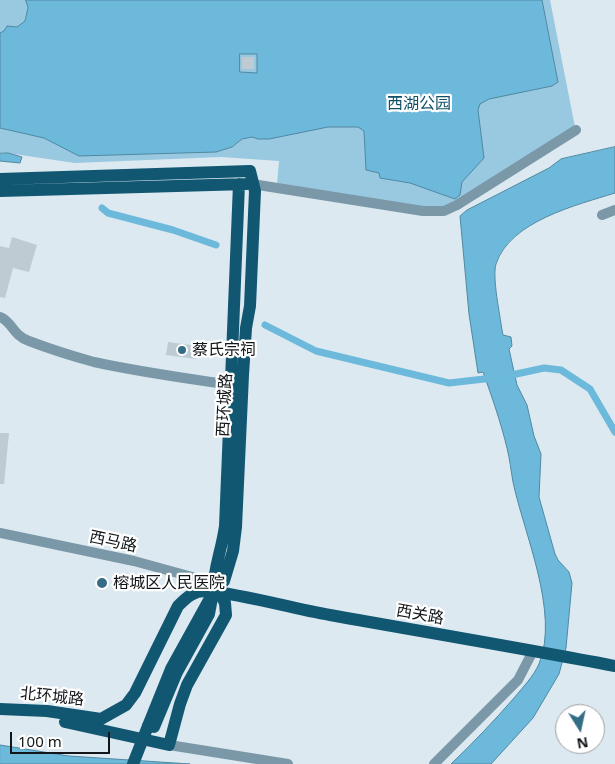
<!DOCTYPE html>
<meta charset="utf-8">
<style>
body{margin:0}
#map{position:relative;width:615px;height:764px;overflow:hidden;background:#dce9f0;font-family:"Noto Sans",sans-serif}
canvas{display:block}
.north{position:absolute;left:555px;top:704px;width:50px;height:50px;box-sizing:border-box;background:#fff;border:1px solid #a0a2a3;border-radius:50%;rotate:170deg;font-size:14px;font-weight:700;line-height:20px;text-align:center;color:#121618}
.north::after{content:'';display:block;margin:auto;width:18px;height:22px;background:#346d86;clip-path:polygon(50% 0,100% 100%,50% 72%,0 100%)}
.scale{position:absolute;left:10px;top:732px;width:100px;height:22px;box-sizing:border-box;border:2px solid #121618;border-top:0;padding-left:6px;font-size:15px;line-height:18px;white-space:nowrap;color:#121618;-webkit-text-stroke:4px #fff;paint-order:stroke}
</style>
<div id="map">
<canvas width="615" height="764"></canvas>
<div class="north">N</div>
<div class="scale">100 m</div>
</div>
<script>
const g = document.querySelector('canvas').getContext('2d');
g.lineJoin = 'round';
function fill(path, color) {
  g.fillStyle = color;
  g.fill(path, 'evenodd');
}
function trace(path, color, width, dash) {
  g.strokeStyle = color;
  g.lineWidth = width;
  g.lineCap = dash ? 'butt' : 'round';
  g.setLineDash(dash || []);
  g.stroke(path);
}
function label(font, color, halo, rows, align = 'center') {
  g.font = font + ' "Noto Sans","Noto Sans SC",sans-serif';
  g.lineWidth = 4.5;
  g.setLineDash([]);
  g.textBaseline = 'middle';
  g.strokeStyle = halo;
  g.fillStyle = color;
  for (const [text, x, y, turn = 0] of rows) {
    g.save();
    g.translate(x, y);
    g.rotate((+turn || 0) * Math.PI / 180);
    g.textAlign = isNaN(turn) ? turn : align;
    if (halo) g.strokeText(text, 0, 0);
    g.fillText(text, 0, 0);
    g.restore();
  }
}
const green = new Path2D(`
 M0,0H550L575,127L449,208L426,209L277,185L279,161L221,157L75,163L0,152Z`);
const water = new Path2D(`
 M26,0H542L558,82L552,86L489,99L480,104L478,110L484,158L462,182L460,195L455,199L410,183L380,178L379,173L366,170L364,131L358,127H328L269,139H258L252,137L242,139L232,147L216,152L79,156L44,138L0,128V33L4,31L7,26L17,27L25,21L28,8ZM240,54H257V73L240,72Z
 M615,147V193C577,205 510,221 496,264C492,277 500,315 502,330L503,335L511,337L512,346L509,349L517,385L527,405L534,436L541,454L539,497L555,554L558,560L569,572L572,583L566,648L559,674L533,718L491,764H451C473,743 494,721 514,698C523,687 533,677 539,664C560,613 524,534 513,482C511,471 510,460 507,448C501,423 492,397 483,372L478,373L469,314L460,216L467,210L549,168L561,159Z
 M0,153H8L22,157L20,163L0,161Z
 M0,745L69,756L190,764H0Z`);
const canal = new Path2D(`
 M102,208L108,213L173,230L216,245
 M265,325L316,351L449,383L493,378
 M507,376L544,368L561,370L590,389L615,432`);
const building = new Path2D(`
 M242,57H254V69H242Z
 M12,237L37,245L29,272L13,268L5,298L0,297V246L9,248Z
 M168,342L198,346L196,359L166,355Z
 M0,433H9L4,484H0Z`);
const minor = new Path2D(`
 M252,184L423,211H444L457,205L576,130
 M602,215L615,210
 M0,317C12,321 12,335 29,341C50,349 72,356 94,362C139,372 185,378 231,385
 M0,533L134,561L196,578L213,593
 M169,745L288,764
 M434,764L518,680L533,651`);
const major = new Path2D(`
 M0,179L250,171L255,191L250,306L246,328L243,375L236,527L233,551L224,581L213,593
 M0,191L247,184
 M213,593C213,570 222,549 225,526L239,184
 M0,709L47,711L101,719L126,705L135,693L178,606C186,598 194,590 207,591C248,595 289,608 330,615C425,632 520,648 615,666
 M65,722L169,745L180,704L187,685L226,615L225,603L220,593
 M148,726L171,669L213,593L209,614L177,672L154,727`);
const majorBridge = new Path2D(`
 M133,764L148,726`);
const markers = [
 [182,350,5,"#346d86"],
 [102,583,6,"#346d86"]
];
const parkNames = [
 ["西湖公园",419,104]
];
const poiNames = [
 ["蔡氏宗祠",192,350],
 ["榕城区人民医院",113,583]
];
const streetNames = [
 ["西环城路",225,405,-87],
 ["西马路",113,542,12],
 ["西关路",420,615,10],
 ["北环城路",52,697,6]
];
fill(green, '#99c9e0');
fill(water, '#6cb9dc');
trace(water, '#5188a1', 1);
trace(canal, '#6cb9dc', 7);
fill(building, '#bfcbd2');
trace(minor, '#7a98a8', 10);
trace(major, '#125772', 12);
trace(majorBridge, '#125772', 12);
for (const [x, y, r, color] of markers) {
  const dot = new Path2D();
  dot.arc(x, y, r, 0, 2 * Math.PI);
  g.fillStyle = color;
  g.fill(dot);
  trace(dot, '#fff', 2);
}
label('16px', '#105068', '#fff', parkNames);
label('16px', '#121618', '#fff', poiNames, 'left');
label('16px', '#121618', '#fff', streetNames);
</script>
